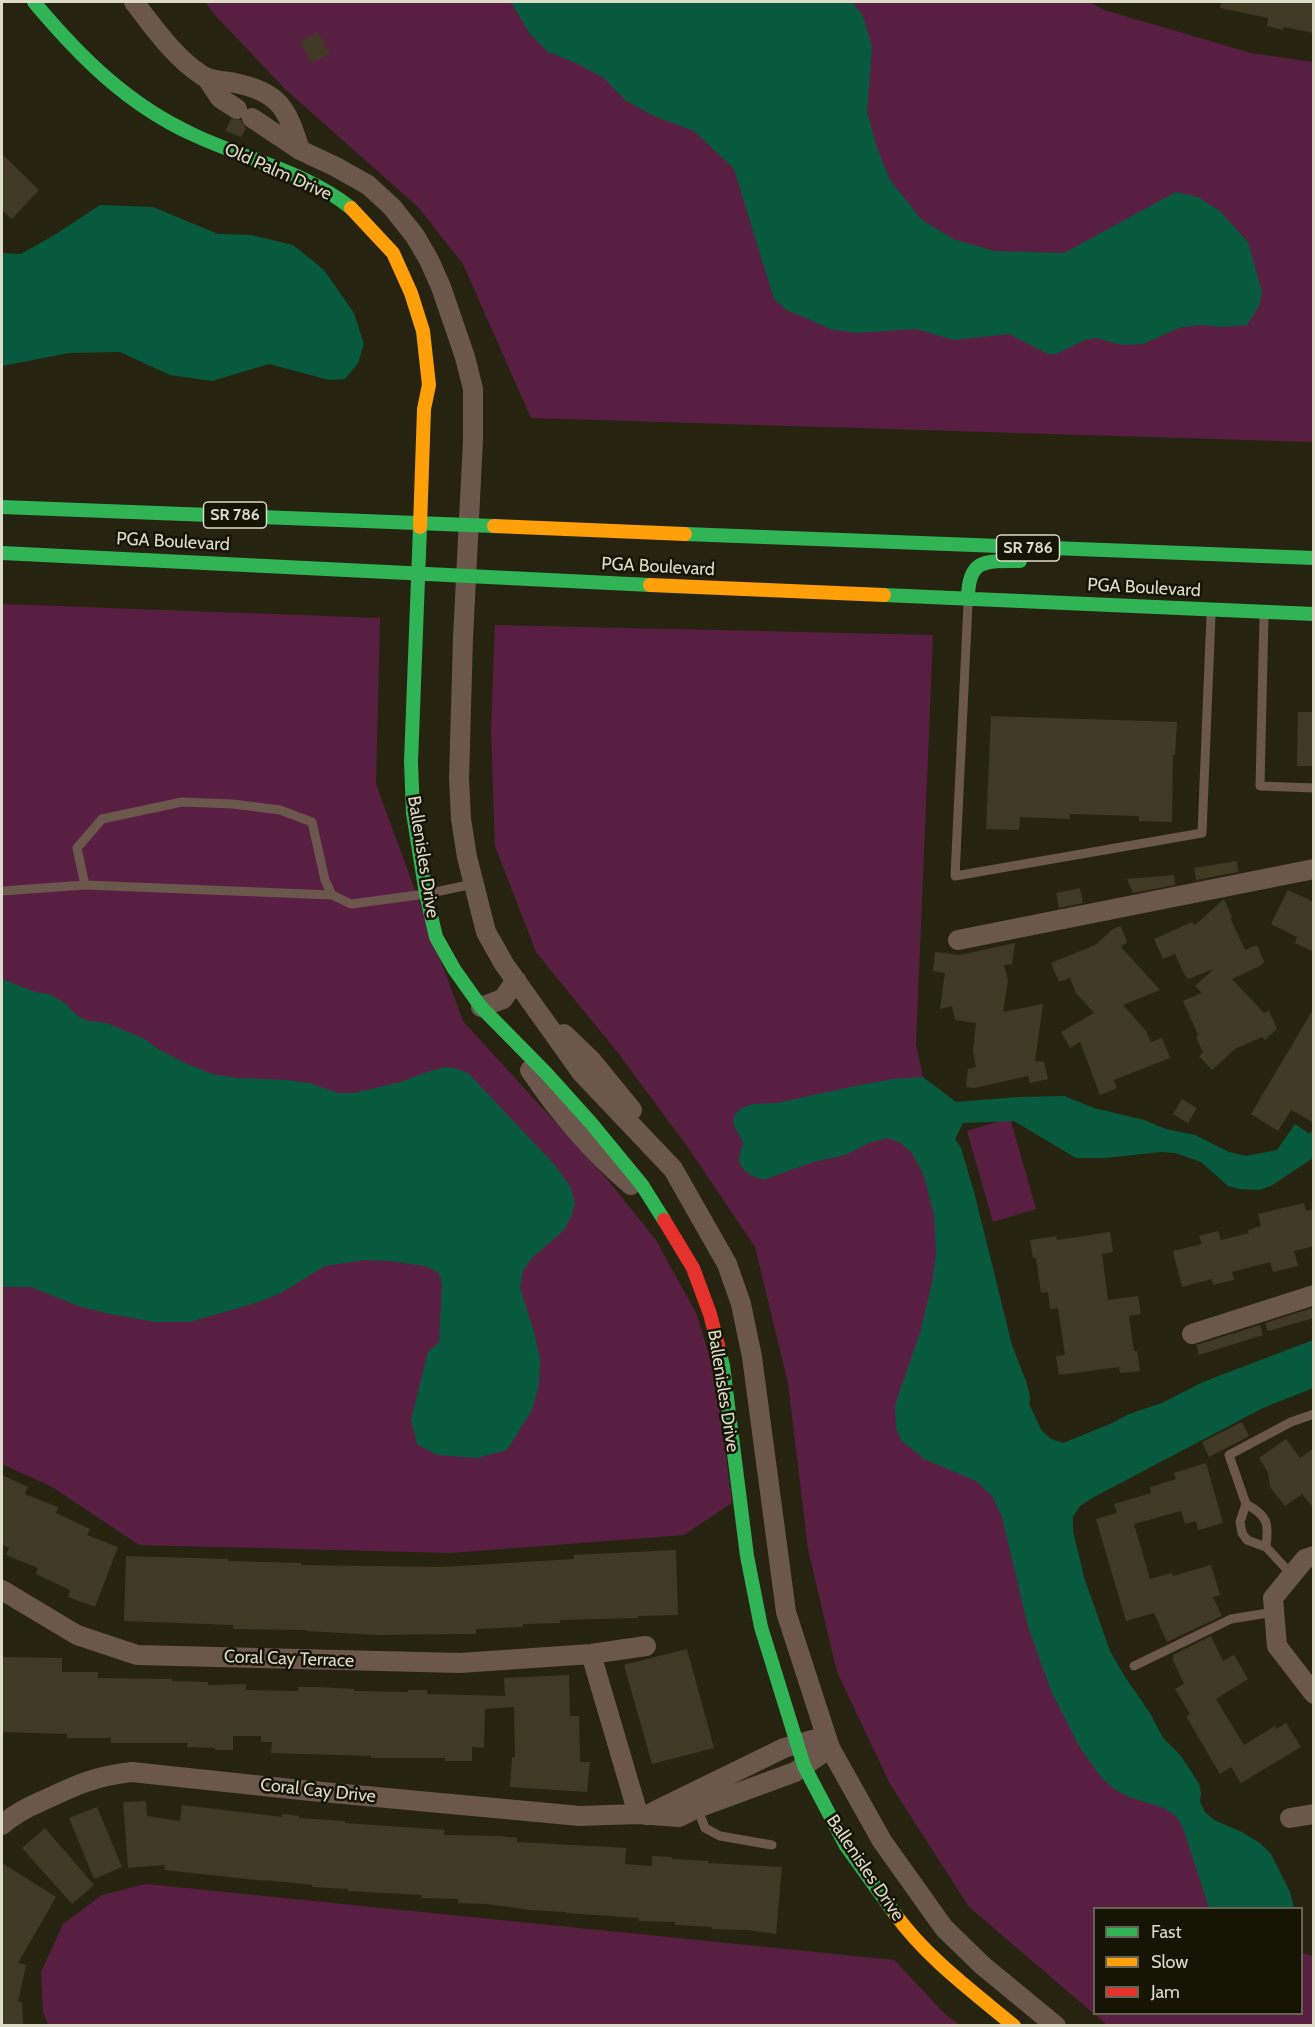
<!DOCTYPE html>
<style>
body{margin:0}
#map{position:relative;width:1315px;height:2027px;overflow:hidden;background:#262410;font-family:Cabin,sans-serif}
canvas{display:block}
.frame{position:absolute;inset:0;border:3px solid #dcdbc7;pointer-events:none}
.legend{position:absolute;left:1093px;top:1907px;width:210px;height:108px;box-sizing:border-box;background:#151405;border:2px solid #656453;margin:0;padding:8px 10px;list-style:none;font-size:18px;color:#dcdbc7}
.legend li{display:flex;align-items:center;gap:12px;height:30px}
.legend b{width:30px;border:2px solid #656453}
</style>
<div id="map">
<canvas width="1315" height="2027"></canvas>
<div class="frame"></div>
<ul class="legend">
<li><b style="height:8px;background:#30b455"></b>Fast</li>
<li><b style="height:8px;background:#ff9f0a"></b>Slow</li>
<li><b style="height:8px;background:#e5322d"></b>Jam</li>
</ul>
</div>
<script>
const g = document.querySelector('canvas').getContext('2d');
g.lineJoin = 'round';
function fill(path, color) {
  g.fillStyle = color;
  g.fill(path, 'evenodd');
}
function trace(path, color, width, dash) {
  g.strokeStyle = color;
  g.lineWidth = width;
  g.lineCap = dash ? 'butt' : 'round';
  g.setLineDash(dash || []);
  g.stroke(path);
}
function label(font, color, halo, rows, align = 'center') {
  g.font = font + ' Cabin,sans-serif';
  g.lineWidth = 5;
  g.setLineDash([]);
  g.textBaseline = 'middle';
  g.strokeStyle = halo;
  g.fillStyle = color;
  for (const [text, x, y, turn = 0] of rows) {
    g.save();
    g.translate(x, y);
    g.rotate((+turn || 0) * Math.PI / 180);
    g.textAlign = isNaN(turn) ? turn : align;
    if (halo) g.strokeText(text, 0, 0);
    g.fillText(text, 0, 0);
    g.restore();
  }
}
const green = new Path2D(`
 M205,2H1090L1104,10L1251,53L1313,62V442L531,418L463,264L418,207L285,89L213,13Z
 M2,604L380,618L376,784L463,1021L607,1179L656,1240L697,1315L716,1379L732,1503L684,1535L451,1553L139,1545L52,1487L2,1464Z
 M495,625L933,635L916,1045L997,1407L1047,1542L1239,1908H1094V2014H1302V1953L1313,1956V2025H1107L969,1907L890,1784L837,1672L808,1549L788,1383L755,1247L687,1146L618,1053L536,952L495,846L491,730Z
 M1010,1118L1036,1209L993,1222L967,1131Z
 M146,1884L894,1960L946,2015L960,2025H48L43,2012L41,1972L63,1924L102,1895Z`);
const water = new Path2D(`
 M511,2H852L863,16L872,47L867,112L877,148L890,180L922,220L953,239L994,251L1064,253L1176,192L1198,197L1220,211L1248,242L1262,292L1259,306L1247,325L1222,327L1201,325L1179,328L1143,344L1122,345L1096,338L1085,340L1056,354H1048L1009,334L954,340L916,329L856,333L830,329L804,317L788,311L774,299L734,169L694,131L654,116L625,100L604,78L576,63L548,52L530,34Z
 M100,205L153,207L218,234L251,235L293,245L324,270L354,313L364,344L358,363L345,379L329,380L269,364L212,381L170,375L120,352L69,353L2,366V253L21,254L56,234Z
 M2,979L35,992L49,994L65,1003L76,1015L88,1021L106,1023L143,1038L158,1049L185,1063L212,1074L237,1078L286,1080L309,1083L338,1093H354L401,1082L427,1072L446,1067L458,1069L469,1074L554,1164L570,1186L575,1203L572,1215L564,1230L532,1258L523,1271L520,1288L534,1332L540,1359L539,1385L532,1410L507,1450L477,1458L437,1455L417,1444L411,1420L428,1352L439,1342L442,1284L439,1273L425,1266L390,1261L364,1260L325,1266L281,1293L256,1303L189,1322H155L110,1314L78,1306L31,1287H2Z
 M923,1077L956,1102L1019,1097L1064,1096L1094,1108L1144,1120L1166,1129L1195,1135L1229,1152L1246,1156L1277,1150L1295,1124L1310,1134L1313,1129V1158L1271,1186L1259,1190L1239,1189L1228,1186L1201,1162L1175,1153L1161,1152L1105,1158H1076L1014,1121L963,1123L955,1139L961,1148L974,1192L1012,1345L1027,1384L1030,1397L1029,1404L1042,1431L1051,1439L1063,1443L1110,1424L1129,1414L1162,1403L1203,1382L1313,1340V1388L1263,1408L1094,1497L1080,1506L1073,1517V1531L1084,1577L1110,1651L1125,1677L1150,1713L1163,1738L1181,1756L1192,1773L1199,1784L1201,1793L1200,1802L1205,1812L1214,1820L1242,1832L1260,1843L1271,1854L1290,1892L1294,1908H1209L1183,1828L1176,1816L1164,1808L1129,1797L1114,1789L1100,1776L1079,1746L1051,1691L1028,1626L1002,1517L992,1496L976,1481L924,1459L901,1440L896,1428L895,1405L921,1330L932,1283L936,1254L934,1215L923,1173L911,1152L901,1143L887,1138L869,1143L845,1155L813,1162L763,1180L750,1175L740,1165L739,1158L743,1142L733,1124L735,1114L742,1108L753,1104L777,1103L860,1085L893,1079Z`);
const building = new Path2D(`
 M1221,2H1314V33L1284,27L1283,30L1267,26L1268,18L1220,8Z
 M318,32L330,54L312,63L300,42Z
 M231,119L241,120L246,129L241,137L225,131Z
 M2,154L39,190L12,219L2,210Z
 M1298,712H1314V766H1297Z
 M991,716L1177,722L1175,755H1173L1172,822L1139,821V816L1070,814V819L1020,817L1019,830L986,829Z
 M1237,861L1238,872L1196,880L1194,868Z
 M1174,875L1175,885L1133,893L1127,879Z
 M1080,888L1083,903L1059,908L1056,893Z
 M1288,890L1314,902V952L1295,943L1297,937L1271,924Z
 M1224,899L1232,917L1230,918L1245,950L1257,945L1264,962L1260,966L1232,979L1264,1013L1269,1011L1277,1029L1265,1040L1262,1037L1235,1049L1212,1070L1199,1056L1203,1053L1196,1037L1198,1035L1183,1001L1202,993L1195,986L1214,969L1188,979L1184,974L1175,954L1163,959L1154,939L1192,922L1195,925Z
 M1121,926L1127,942L1121,947L1160,990L1123,1005L1146,1031L1151,1042L1162,1038L1170,1058L1114,1080L1117,1088L1100,1095L1080,1042L1070,1048L1061,1032L1094,1013L1076,993L1070,978L1059,982L1051,963L1095,945L1113,929Z
 M1015,943L1012,964L1004,965L1008,980L1003,1012L1043,1004L1035,1061L1044,1062L1048,1079L1030,1083L1028,1076L974,1088L966,1087L968,1069L976,1067L973,1051L976,1023L955,1020L952,1006L940,1009L945,973L933,971L935,952L960,955Z
 M1314,1008V1123L1291,1110L1278,1131L1251,1114Z
 M1182,1099L1197,1108L1188,1123L1173,1114Z
 M1304,1203L1306,1211L1314,1209V1246L1294,1251L1298,1266L1273,1272L1270,1262L1232,1272L1234,1280L1213,1285L1212,1279L1182,1287L1173,1251L1202,1244L1199,1236L1218,1231L1221,1240L1249,1233L1248,1230L1261,1226L1258,1214Z
 M1110,1232L1113,1252L1102,1254L1108,1300L1138,1296L1141,1314L1129,1316L1134,1351H1137L1140,1371L1120,1373L1119,1367L1059,1375L1056,1356L1065,1355L1058,1308L1050,1309L1048,1292L1041,1293L1036,1258H1033L1030,1240L1056,1236L1057,1240Z
 M1312,1308L1314,1318L1268,1331L1265,1323Z
 M1260,1325L1263,1335L1199,1355L1196,1345Z
 M1242,1422L1249,1436L1209,1457L1202,1442Z
 M1286,1439L1300,1458L1314,1448V1509L1302,1494L1285,1506L1270,1487L1268,1472L1259,1458Z
 M1206,1463L1223,1523L1198,1530L1196,1521L1185,1524L1181,1511L1134,1524L1150,1579L1172,1573L1173,1576L1211,1565L1220,1595L1213,1597L1222,1616L1167,1642L1154,1613L1126,1621L1096,1519L1117,1513L1114,1504L1151,1493L1150,1487L1176,1479L1174,1473Z
 M2,1475L28,1487L25,1494L58,1507L56,1513L90,1529L87,1535L118,1547L95,1607L68,1597L70,1590L36,1574L38,1568L6,1555L9,1548L2,1545Z
 M676,1550L678,1615L638,1616V1618L560,1620V1623L523,1624V1627L476,1629V1634H460L379,1635L306,1631V1630L233,1629V1625L124,1621L126,1556L228,1559V1561L301,1563V1565L442,1567L574,1559V1555Z
 M1211,1636L1223,1661L1234,1655L1248,1679L1216,1699L1244,1745L1275,1726L1276,1729L1286,1723L1301,1747L1241,1783L1231,1767L1220,1774L1186,1716L1190,1714L1175,1689L1184,1684L1172,1658L1174,1657L1173,1655Z
 M687,1649L714,1748L652,1764L624,1665Z
 M2,1657L62,1658V1672H98V1678L172,1679V1681L208,1682V1685L246,1684V1690L298,1691V1687H317L354,1689V1691L408,1692V1690H427V1694L505,1696L504,1678L569,1675L570,1716H579L580,1762H590L587,1792L510,1787L512,1757H515L514,1707L485,1709L484,1748L472,1747V1761H445V1758H371V1756L271,1753L272,1742H261V1736H233V1750H215V1748L187,1747L188,1743H111V1738H67V1734L2,1732Z
 M146,1801L147,1816L180,1821L182,1805L282,1817V1814L299,1816V1818L345,1821V1823L445,1830L444,1835L499,1836L517,1838V1842L626,1848L625,1864L652,1866V1856L672,1857V1859L709,1861L708,1863L782,1867L776,1934L747,1930L712,1929V1927L675,1925V1922L639,1921V1918L566,1913V1912L530,1910L487,1904L458,1903V1899L422,1898V1895L348,1891V1889L312,1887V1885L266,1880V1881L201,1874L164,1870L165,1865L128,1868L123,1802Z
 M97,1807L122,1867L94,1879L69,1818Z
 M45,1828L94,1885L72,1904L22,1848Z
 M2,1863L56,1897L18,1963L26,1965L18,2002H22L23,2025H2Z`);
const lane = new Path2D(`
 M968,604L955,876L1202,833L1211,615
 M1264,617L1260,786L1314,788
 M85,885L332,895
 M2,891L85,885L77,848L102,819L182,802L233,804L280,810L312,822L325,880L332,895L351,904L426,894L473,884
 M1246,1504L1229,1455L1291,1422L1314,1414
 M1266,1547C1269,1523 1268,1516 1246,1504L1240,1522L1242,1533L1247,1540L1266,1547L1292,1575
 M1134,1666L1231,1619L1274,1612
 M696,1805L705,1828L720,1836L772,1845`);
const street = new Path2D(`
 M134,2C154,28 175,58 203,76C212,81 225,81 235,83C280,92 287,109 300,150L336,167L368,185L392,207L415,236L429,260L441,287L465,357L473,389V440L463,638L459,779L461,819L467,857L486,932L504,964L581,1072L673,1169L727,1264L741,1304L752,1357L786,1612L830,1748L882,1841L944,1928L982,1965L1056,2026
 M206,77L220,98L237,109
 M252,118L300,150
 M958,940L1314,869
 M481,1007L503,999L516,980
 M564,1034L592,1061L632,1110
 M530,1070C558,1112 592,1152 631,1185
 M1192,1334L1314,1295
 M1314,1556L1305,1559L1273,1598L1277,1646L1314,1694
 M2,1590L77,1635L137,1655L460,1663L591,1654L646,1646
 M591,1654L638,1814
 M647,1815L784,1748L826,1736
 M1290,1818L1314,1814
 M2,1825C14,1814 28,1807 42,1801C76,1785 95,1776 132,1772L301,1790L580,1816L638,1814L679,1817L697,1808L795,1772L830,1748`);
const fast = new Path2D(`
 M34,2C80,57 128,105 194,135C245,159 307,172 351,208
 M2,507L494,526
 M420,527L411,762L413,813L426,894L436,937L454,969L481,1007L546,1073L591,1123L642,1185L664,1220
 M685,534L1314,558
 M2,553C218,562 434,576 650,585
 M884,595L1314,614
 M968,599C968,558 986,561 1020,561
 M719,1349L723,1366L747,1556L761,1627L804,1766L846,1846L895,1914`);
const slow = new Path2D(`
 M351,208L393,253L411,293L423,331L429,385L424,409L420,527
 M494,526L685,534
 M650,585L884,595
 M895,1914C927,1958 972,1991 1014,2026`);
const jam = new Path2D(`
 M664,1220L693,1268L710,1314L719,1349`);
const shields = [
 [235,515,63],
 [1028,548,63]
];
const shieldNames = [
 ["SR 786",235,515],
 ["SR 786",1028,548]
];
const streetNames = [
 ["Old Palm Drive",278,172,24],
 ["PGA Boulevard",173,542,3],
 ["PGA Boulevard",658,567,3],
 ["PGA Boulevard",1144,588,3],
 ["Ballenisles Drive",423,857,81],
 ["Ballenisles Drive",723,1391,81],
 ["Coral Cay Terrace",289,1659,2],
 ["Coral Cay Drive",318,1791,6],
 ["Ballenisles Drive",865,1868,56]
];
fill(green, '#591f43');
fill(water, '#075a3d');
fill(building, '#403a24');
trace(lane, '#6b574c', 9);
trace(street, '#6b574c', 20);
trace(fast, '#30b455', 14);
trace(slow, '#ff9f0a', 14);
trace(jam, '#e5322d', 14);
for (const [x, y, w] of shields) {
  const box = new Path2D();
  box.roundRect(x - w / 2, y - 13, w, 26, 4.5);
  g.fillStyle = '#151405';
  g.fill(box);
  trace(box, '#dcdbc7', 1.5);
}
label('bold 16px', '#dcdbc7', null, shieldNames);
label('18px', '#dcdbc7', '#151405', streetNames);
</script>
